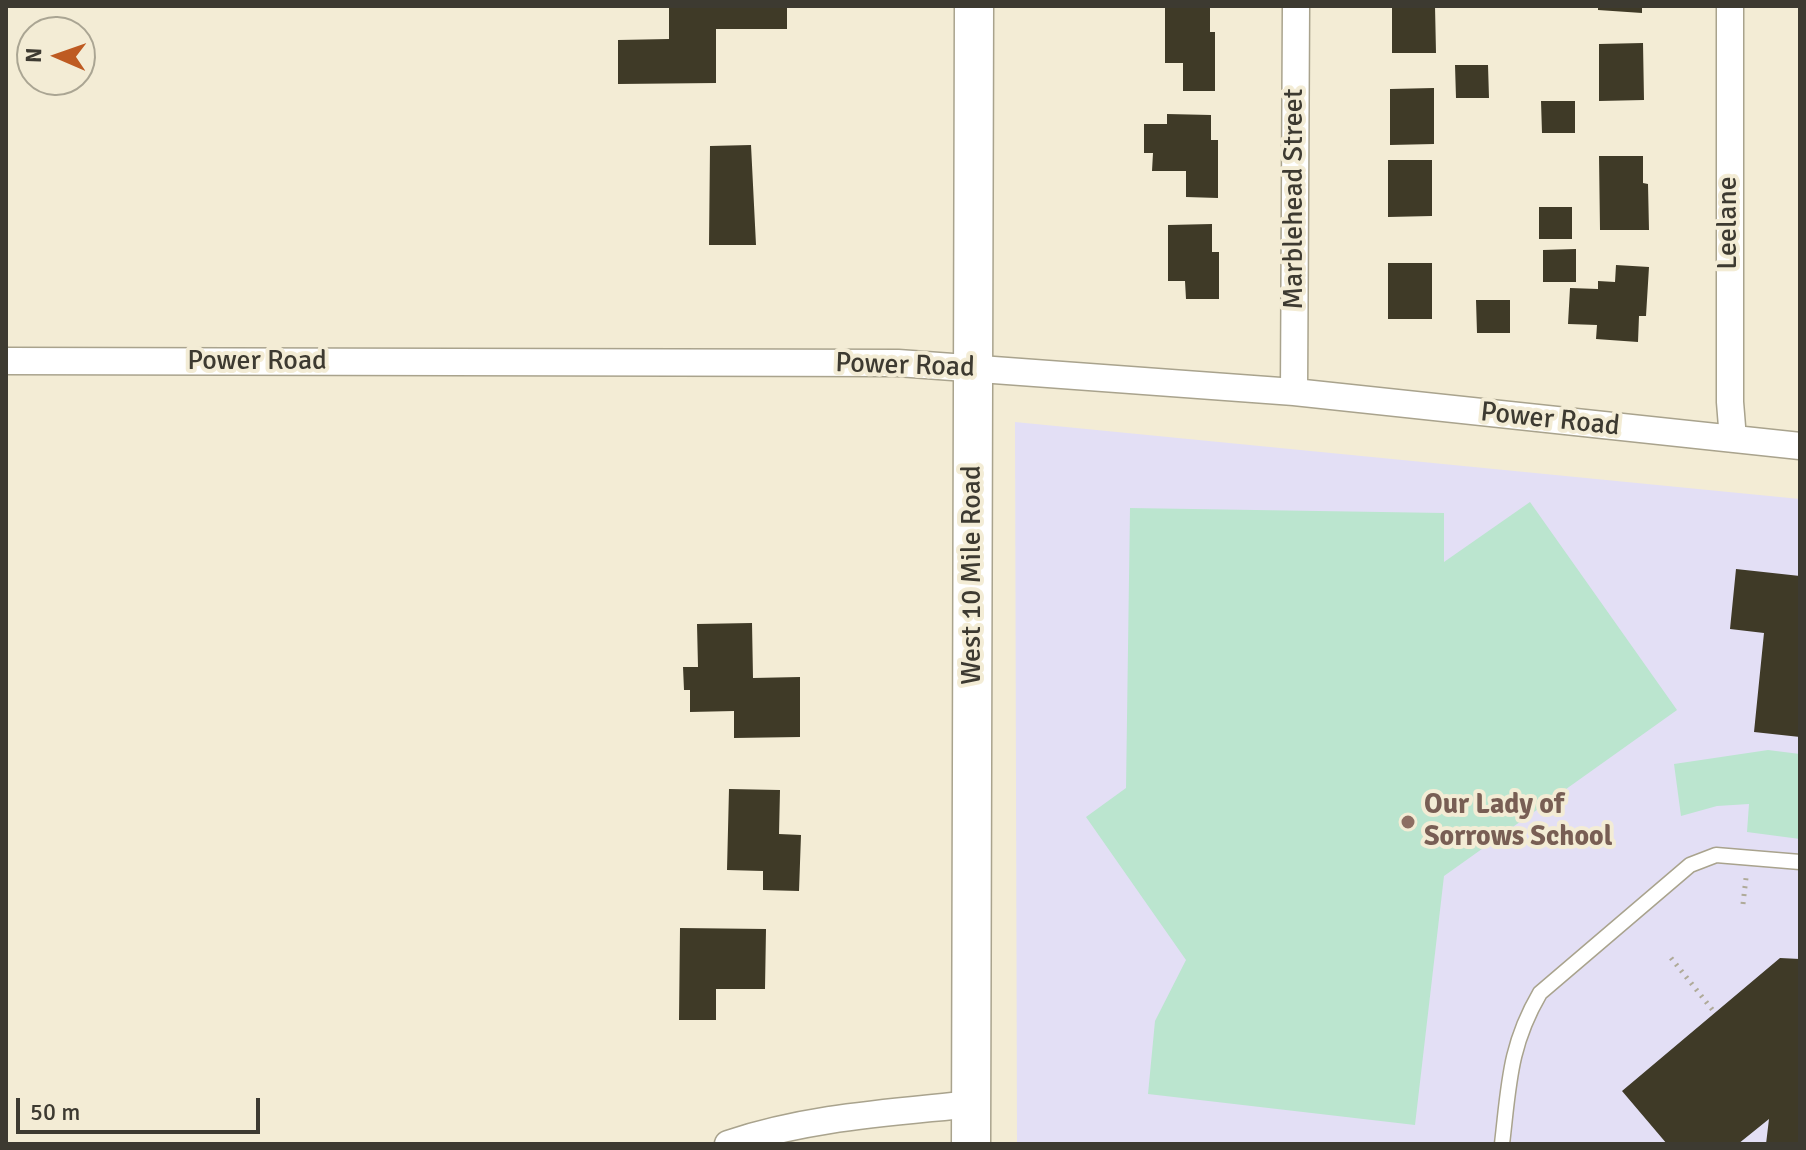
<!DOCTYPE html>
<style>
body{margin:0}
#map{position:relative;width:1806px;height:1150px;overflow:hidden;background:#f3ecd5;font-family:Signika,sans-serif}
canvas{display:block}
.frame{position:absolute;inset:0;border:8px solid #3d3a31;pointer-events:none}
.north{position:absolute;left:16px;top:16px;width:80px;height:80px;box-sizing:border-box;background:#f3ecd5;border:2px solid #aaa593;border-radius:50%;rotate:272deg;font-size:22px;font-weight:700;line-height:32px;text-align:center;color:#3d3a31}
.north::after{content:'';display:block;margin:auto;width:28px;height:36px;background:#be5b22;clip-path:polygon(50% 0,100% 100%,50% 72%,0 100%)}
.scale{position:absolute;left:16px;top:1098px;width:244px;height:36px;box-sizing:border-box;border:4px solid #3d3a31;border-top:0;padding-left:10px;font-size:24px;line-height:28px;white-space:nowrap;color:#3d3a31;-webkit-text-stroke:6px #f3ecd5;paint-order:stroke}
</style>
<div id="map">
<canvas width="1806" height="1150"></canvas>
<div class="frame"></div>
<div class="north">N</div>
<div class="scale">50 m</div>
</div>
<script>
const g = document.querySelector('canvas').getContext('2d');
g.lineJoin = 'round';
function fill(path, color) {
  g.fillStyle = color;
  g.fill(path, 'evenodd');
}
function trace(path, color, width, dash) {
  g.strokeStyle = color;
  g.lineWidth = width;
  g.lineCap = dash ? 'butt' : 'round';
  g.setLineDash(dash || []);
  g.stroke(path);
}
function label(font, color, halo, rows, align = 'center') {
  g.font = font + ' Signika,sans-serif';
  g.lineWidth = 8;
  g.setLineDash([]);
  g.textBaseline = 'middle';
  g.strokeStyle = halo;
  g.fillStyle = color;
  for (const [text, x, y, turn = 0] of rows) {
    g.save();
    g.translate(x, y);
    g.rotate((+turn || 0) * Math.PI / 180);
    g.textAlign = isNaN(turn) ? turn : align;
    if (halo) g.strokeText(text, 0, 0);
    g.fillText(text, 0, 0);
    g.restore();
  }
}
const education = new Path2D(`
 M1015,422L1800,499V1144H1017Z`);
const green = new Path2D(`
 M1530,502L1677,710L1444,876L1415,1125L1148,1094L1155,1021L1186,960L1086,817L1126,788L1130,508L1444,513V562Z
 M1768,750L1800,754V839L1747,832L1749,804L1717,806L1681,816L1674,764Z`);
const building = new Path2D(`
 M669,6H787V29H716V83L618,84V40L669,39Z
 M1392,6H1435L1436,53H1392Z
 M1598,6H1642V13L1598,10Z
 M1165,7H1210V32H1215V91H1183V63H1165Z
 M1643,43L1644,100L1599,101V44Z
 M1455,65H1488L1489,98H1456Z
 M1434,88V144L1390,145V89Z
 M1541,101H1575V133H1542Z
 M1167,114L1211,115V140H1218V198L1186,197V171H1152L1153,153H1144V124H1167Z
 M751,145L756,245H709L710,146Z
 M1599,156H1643V183L1648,184L1649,230H1600Z
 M1388,160H1432V216L1388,217Z
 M1539,207H1572V239H1539Z
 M1212,224V252H1219V299H1186L1185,281H1168V225Z
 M1576,249V282H1543V250Z
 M1388,263H1432V319H1388Z
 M1616,265L1649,267L1646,316H1639L1638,342L1596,339L1597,325L1568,324L1570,288L1598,289V281L1615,282Z
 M1476,300H1510V333H1477Z
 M1736,569L1800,576V737L1754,732L1764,633L1730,629Z
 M752,623L753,678L800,677V737L734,738V711L690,712V690H684L683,667H698L697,624Z
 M729,789L780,790L779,834L801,835L799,891L763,890V871L727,870Z
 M680,928L766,929L765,989H716V1020H679Z
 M1780,958L1800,959V1144H1766L1769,1119L1738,1144H1667L1622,1091Z`);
const path = new Path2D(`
 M1743,904L1746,878
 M1671,958L1715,1013`);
const lane = new Path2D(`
 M1502,1144C1509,1085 1509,1046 1540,993L1690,865L1716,855L1800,862`);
const street = new Path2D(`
 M1730,6V402L1733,439
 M6,361L898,363L1294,392L1800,446
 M1294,392L1296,6
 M728,1144C809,1117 888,1113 972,1104`);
const secondary = new Path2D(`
 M971,1144L974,6`);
const markers = [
 [1408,822,8,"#8d6e63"]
];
const streetNames = [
 ["Marblehead Street",1295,199,-90],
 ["Leelane",1729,223,-90],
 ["Power Road",257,362],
 ["Power Road",905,366,2],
 ["Power Road",1550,420,6],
 ["West 10 Mile Road",973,575,-90]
];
const educationNames = [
 ["Our Lady of",1424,806],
 ["Sorrows School",1424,838]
];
fill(education, '#e3dff5');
fill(green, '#bbe5cf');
fill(building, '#3f3a27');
trace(lane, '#a9a38d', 17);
trace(street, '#a9a38d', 29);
trace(secondary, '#a9a38d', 41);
trace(path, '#afaa98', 5, [2, 6]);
trace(lane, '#fff', 14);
trace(street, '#fff', 26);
trace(secondary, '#fff', 38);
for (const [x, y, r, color] of markers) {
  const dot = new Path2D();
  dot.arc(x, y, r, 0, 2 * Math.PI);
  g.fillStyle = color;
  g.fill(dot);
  trace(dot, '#f3ecd5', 3);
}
label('28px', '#3d3a31', '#f3ecd5', streetNames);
label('bold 28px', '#785e54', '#f3ecd5', educationNames, 'left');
</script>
